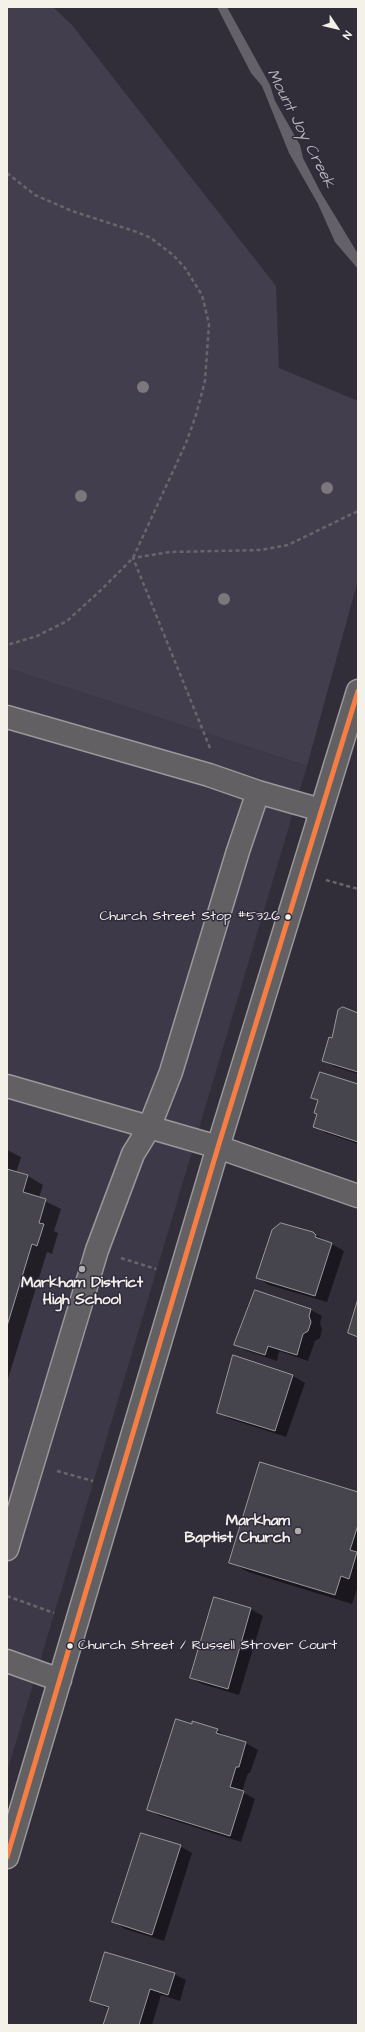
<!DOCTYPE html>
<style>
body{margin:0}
#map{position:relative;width:365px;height:2032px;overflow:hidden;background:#312e39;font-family:"Architects Daughter",sans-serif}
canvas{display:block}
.frame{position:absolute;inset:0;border:8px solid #f4f1e8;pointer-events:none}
.north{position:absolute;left:317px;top:8px;width:40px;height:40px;-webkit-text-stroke:3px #2f2a3d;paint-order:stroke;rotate:125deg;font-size:11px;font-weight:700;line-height:16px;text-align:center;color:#f4f1e8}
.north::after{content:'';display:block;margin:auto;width:14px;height:18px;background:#f4f1e8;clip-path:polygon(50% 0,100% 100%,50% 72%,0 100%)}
</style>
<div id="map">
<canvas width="365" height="2032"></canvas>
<div class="frame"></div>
<div class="north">N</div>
</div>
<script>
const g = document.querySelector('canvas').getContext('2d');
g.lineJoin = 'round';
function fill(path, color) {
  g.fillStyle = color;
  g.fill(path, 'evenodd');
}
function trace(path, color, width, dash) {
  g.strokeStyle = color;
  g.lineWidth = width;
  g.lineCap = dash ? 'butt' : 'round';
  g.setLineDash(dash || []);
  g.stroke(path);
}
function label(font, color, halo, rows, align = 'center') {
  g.font = font + ' "Architects Daughter",sans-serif';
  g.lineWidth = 3;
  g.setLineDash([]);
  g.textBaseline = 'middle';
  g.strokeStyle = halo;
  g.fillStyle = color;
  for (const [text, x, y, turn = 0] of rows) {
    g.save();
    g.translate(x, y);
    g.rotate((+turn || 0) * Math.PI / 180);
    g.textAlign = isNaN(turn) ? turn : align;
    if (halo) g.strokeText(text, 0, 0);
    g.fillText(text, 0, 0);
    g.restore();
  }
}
const built = new Path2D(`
 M7,668L307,766L7,1772Z`);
const green = new Path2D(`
 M7,7H53L72,25L276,286L279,368L358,401V580L307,766L7,668Z`);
const water = new Path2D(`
 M217,7H227L270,85L275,101L300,145L303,158L320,191L358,254V269L335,242L318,204L289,153L262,86L251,73Z`);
const shadow = new Path2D(`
 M358,1014V1074L335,1067L323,1061L332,1039Z
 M358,1085V1144L326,1133L314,1126L319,1101L312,1098Z
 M7,1150L21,1157L16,1173L28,1176L43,1185L39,1198L61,1209L54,1231L58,1233L52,1254L47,1252L7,1382Z
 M313,1233L344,1251L327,1302L269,1285L257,1278Z
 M255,1291L311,1310L322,1316L320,1323L322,1329L320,1338L315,1341L308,1361L279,1351L277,1361L247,1351L235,1344Z
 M234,1356L293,1376L305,1383L286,1437L230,1419L218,1412Z
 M358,1493V1586L352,1604L248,1572L231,1562Z
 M215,1598L251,1609L263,1616L239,1695L202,1684L191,1678Z
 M193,1723L217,1730L229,1738L246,1743L258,1750L250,1773H248L242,1792L255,1799L241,1842L160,1816L148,1809Z
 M180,1846L192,1853L164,1941L125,1929L114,1922Z
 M174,1974L186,1980L180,2001L161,1995L152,2025H104L109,2009L91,2001Z`);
const building = new Path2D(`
 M343,1007L358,1013V1072L322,1061L329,1037L332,1038L338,1010Z
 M320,1072L358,1084V1142L313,1127L317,1114L314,1113L318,1100L311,1098Z
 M7,1169L28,1175L23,1192L46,1199L39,1223L44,1224L37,1246L32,1244L7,1326Z
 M281,1223L313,1232L316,1235L315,1237L332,1243L315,1296L256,1278L272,1230Z
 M255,1290L311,1309L309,1316L311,1322L308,1331L303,1334L297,1355L268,1346L265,1355L234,1345Z
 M358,1299V1337L348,1333Z
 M233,1355L293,1375L275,1431L217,1413Z
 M260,1462L358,1492V1525L350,1550L357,1552L349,1579L341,1576L335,1595L229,1563Z
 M214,1597L251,1608L228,1689L190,1678Z
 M176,1719L192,1724V1721L218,1729L216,1733L246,1742L239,1767H236L230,1787L244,1791L230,1836L147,1810Z
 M141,1833L181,1845L152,1935L112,1922Z
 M105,1952L175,1973L168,1995L150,1989L139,2025H103L109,2007L90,2001Z`);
const path = new Path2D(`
 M7,173L35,195L72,211L137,232L151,238L173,255L185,268L202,295L209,324L205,381L196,415L186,443L133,558L101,590L67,621L37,636L7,645
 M210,748L133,558L170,552L261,550L288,545L358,511
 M326,880L358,889
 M121,1258L156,1269
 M57,1471L93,1481
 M7,1596L54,1613`);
const minor = new Path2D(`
 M7,717L209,775L258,792L321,810
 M7,1086L218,1147L358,1196
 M7,1549L97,1250L133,1154L149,1128L171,1072L238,851L258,792
 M7,1661L60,1680
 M7,1857L218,1147L358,691`);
const bus1 = new Path2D(`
 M7,1857L218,1147L358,691`);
const trees = [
 [143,387],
 [327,488],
 [81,496],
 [224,599]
];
const markers = [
 [288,917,3.5,"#f4f1e8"],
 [82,1269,4,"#b0adab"],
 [298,1531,4,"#b0adab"],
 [70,1646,3.5,"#f4f1e8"]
];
const busNames = [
 ["Church Street Stop #5326",280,917],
 ["Church Street / Russell Strover Court",78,1646,"left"]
];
const poiNames = [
 ["Markham District",82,1284],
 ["High School",82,1301],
 ["Markham",290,1522,"right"],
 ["Baptist Church",290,1539,"right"]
];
const waterNames = [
 ["Mount Joy Creek",300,129,63]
];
fill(built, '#3e3948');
fill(green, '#423e4d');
fill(water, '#65616b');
fill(shadow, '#0007');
fill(building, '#46444c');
trace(building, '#9a989b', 1);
trace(minor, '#9a989b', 25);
trace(path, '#68666b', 2.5, [4, 3]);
trace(minor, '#626063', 22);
trace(bus1, '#f77d43', 5);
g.fillStyle = '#7b777c';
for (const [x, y] of trees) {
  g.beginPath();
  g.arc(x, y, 6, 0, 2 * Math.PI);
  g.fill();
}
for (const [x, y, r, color] of markers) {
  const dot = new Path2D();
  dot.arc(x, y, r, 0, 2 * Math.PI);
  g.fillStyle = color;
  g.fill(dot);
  trace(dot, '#2f2a3d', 1.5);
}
label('14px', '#f4f1e8', '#2f2a3d', busNames, 'right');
label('bold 15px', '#f4f1e8', '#2f2a3d', poiNames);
label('italic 16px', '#b6b2b2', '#2f2a3d', waterNames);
</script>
